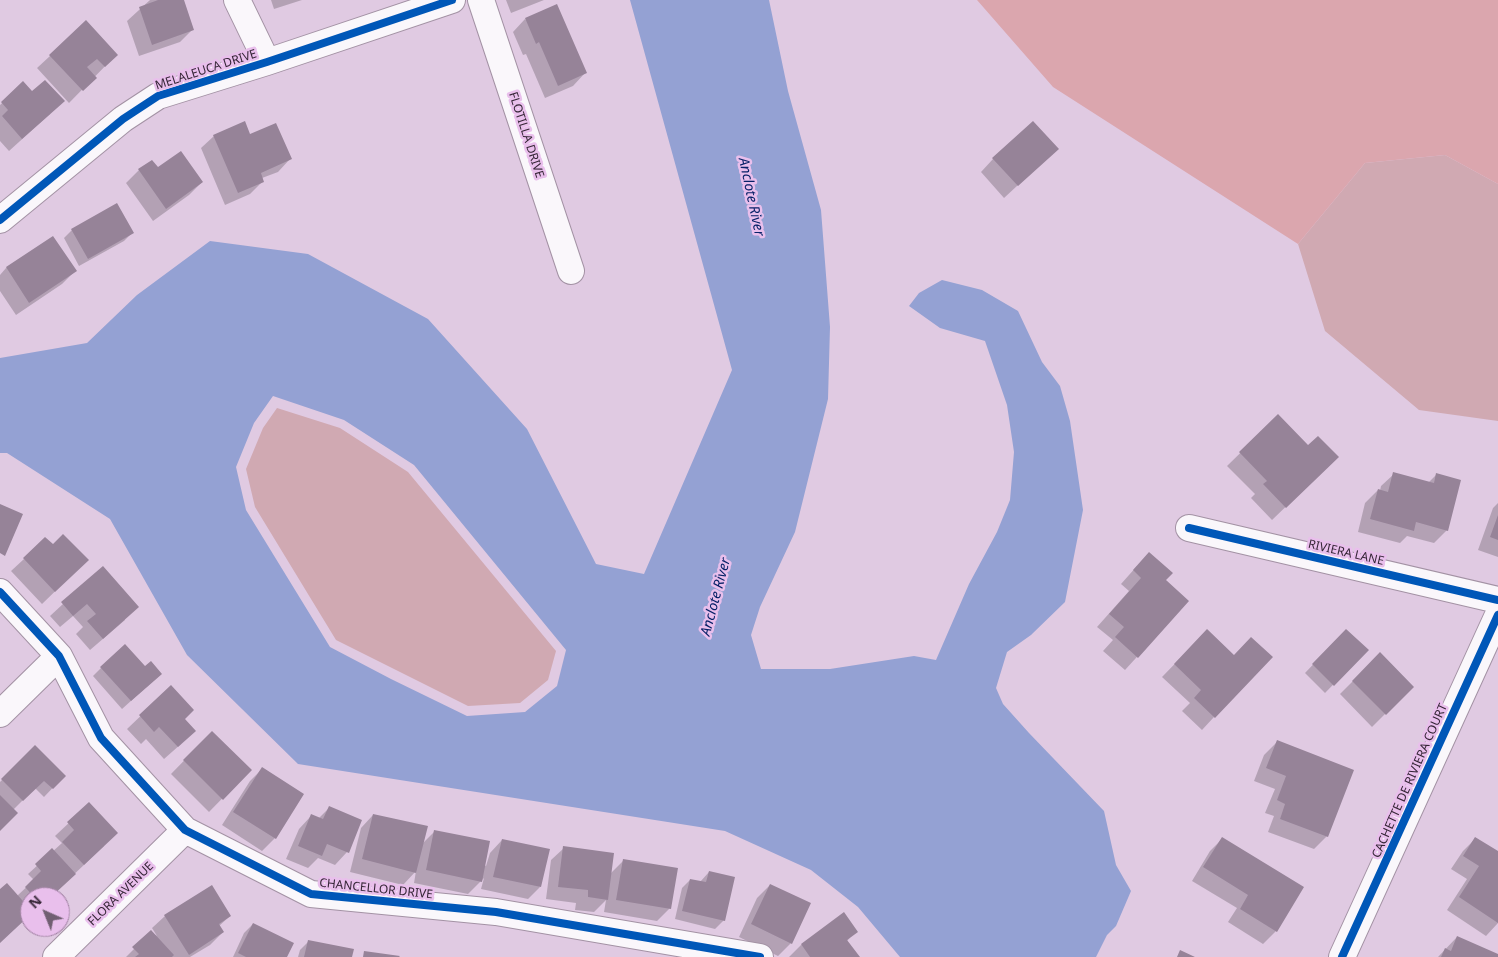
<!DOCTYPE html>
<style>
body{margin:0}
#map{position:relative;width:1498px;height:957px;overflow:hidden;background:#e0cae2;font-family:"Noto Sans",sans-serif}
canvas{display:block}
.north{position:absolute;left:20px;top:887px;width:50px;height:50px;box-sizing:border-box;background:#e9bfec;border:1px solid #a181a3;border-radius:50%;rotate:316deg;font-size:14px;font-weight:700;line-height:20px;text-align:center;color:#352536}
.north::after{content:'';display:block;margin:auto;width:18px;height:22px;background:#715f72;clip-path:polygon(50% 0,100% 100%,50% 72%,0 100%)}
</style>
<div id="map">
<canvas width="1498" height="957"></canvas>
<div class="north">N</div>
</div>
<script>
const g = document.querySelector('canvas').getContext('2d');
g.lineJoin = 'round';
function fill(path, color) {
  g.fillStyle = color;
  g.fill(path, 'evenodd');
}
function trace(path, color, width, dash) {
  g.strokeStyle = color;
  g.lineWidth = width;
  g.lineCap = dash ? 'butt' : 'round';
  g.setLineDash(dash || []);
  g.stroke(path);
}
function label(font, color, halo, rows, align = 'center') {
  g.font = font + ' "Noto Sans",sans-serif';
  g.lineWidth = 5;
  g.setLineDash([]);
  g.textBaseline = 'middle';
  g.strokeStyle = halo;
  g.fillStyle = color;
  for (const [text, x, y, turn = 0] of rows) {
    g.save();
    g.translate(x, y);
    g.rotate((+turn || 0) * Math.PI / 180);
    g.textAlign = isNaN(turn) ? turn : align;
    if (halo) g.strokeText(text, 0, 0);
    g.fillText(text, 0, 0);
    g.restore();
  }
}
const green = new Path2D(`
 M1445,155L1498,184V421L1419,410L1325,331L1298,244L1365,163Z
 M277,408L340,428L408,472L556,651L548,680L520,703L468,706L336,640L255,507L246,469L263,428Z`);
const forest = new Path2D(`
 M977,0H1498V184L1445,155L1365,163L1298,244L1053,87Z`);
const water = new Path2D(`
 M630,0H769L788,91L821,210L830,327L828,399L795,532L760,607L751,635L761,669H830L914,656L936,660L969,584L997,532L1010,500L1014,452L1007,405L985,341L940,328L909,306L919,293L942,280L982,290L1018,311L1042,362L1060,386L1070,421L1083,510L1065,602L1031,635L1007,652L996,688L1003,704L1029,733L1104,811L1116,865L1131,891L1116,926L1107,935L1096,957H900L858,907L811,870L725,831L298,764L187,655L110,519L7,453H0V358L87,343L137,295L210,241L308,254L428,319L527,429L596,564L644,574L732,370ZM273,396L344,420L414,465L566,650L557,686L525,712L467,716L391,679L330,647L246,510L236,467L254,423Z`);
const shadow = new Path2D(`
 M150,0H183L193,29L180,42L139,56L127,21Z
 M271,0H302L274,9Z
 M506,0H544L511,13Z
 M525,19L585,73L573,86L545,98L526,54L523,55L513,32Z
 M116,55L69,103L37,68L50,56Z
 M23,83L50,114L9,151L0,141V105Z
 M250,135L290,159L278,172L262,178L263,181L250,194L225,205L201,148L214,136Z
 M993,159L1044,161L1004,198L981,172Z
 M152,161L157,169L202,182L189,195L153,221L126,183L139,170Z
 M72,230L132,233L124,241L79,266L64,238Z
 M53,238L75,271L62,284L16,315L0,291V275L6,268Z
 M1278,416L1324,470L1272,520L1251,498L1255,494L1227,466Z
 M1394,474L1428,483L1437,474L1447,530L1434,543L1407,536L1400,543L1358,532L1365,503L1378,490L1380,491L1381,486Z
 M1498,503V557L1478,550L1493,508Z
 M24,559L74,573L42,604L11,571Z
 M1137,566L1165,580L1188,601L1125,670L1103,651L1113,640L1097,627L1129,591L1121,584Z
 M103,567L125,620L90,650L76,634L83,627L73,616L60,627L50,616Z
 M1346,630L1367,650L1325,693L1305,673Z
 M1194,644L1214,717L1202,730L1182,711L1190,703L1162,677Z
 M1380,654L1412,687L1372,727L1340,694Z
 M101,668H145L152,682L122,709L93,676Z
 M171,687L183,719L181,744L164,759L146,739L141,744L127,729Z
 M212,732L250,770L209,812L171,774Z
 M1277,742L1327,836L1314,849L1268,832L1274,816L1265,813L1275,789L1254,781L1264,755Z
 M35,747L64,776L44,797L35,788L13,810L0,829V782Z
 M262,769L275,838L262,851L222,825L250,781Z
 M89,804L104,846L50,897H30V914L0,942V890L17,896L34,880L28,874L62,843L55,836Z
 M329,808L347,852L335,865L318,858L308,868L286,859L299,829L311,816L318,819Z
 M373,815L422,844L435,831L486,866L490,853L502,840L540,887L528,899L481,889L484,878L468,894L414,883L416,871L403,885L350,872L361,828Z
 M1223,838L1276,931L1263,944L1228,922L1237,908L1192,881L1210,851Z
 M1476,838L1498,853V923L1486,936L1447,910L1467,879L1451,869L1463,851Z
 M564,848L610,874L623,861L670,908L657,921L604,912L606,900L594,912L575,910L576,903L546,899L551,860Z
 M709,872L724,920L715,929L675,919L682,888L690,880L700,882Z
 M770,885L791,943L778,956L739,937L757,898Z
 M165,916H230L219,926L223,932L210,945L190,957H126L151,932L157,936L152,928Z
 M253,924L286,957H233L244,933Z
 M856,931L847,941L858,957H789L801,945Z
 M1457,937L1498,955V957H1438Z
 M308,942L351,957H298L300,950Z`);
const building = new Path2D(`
 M158,0H184L194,30L152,45L139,7Z
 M557,4L587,73L558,86L539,42L536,44L525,18Z
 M86,20L118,55L105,67L97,59L87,67L97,78L83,91L49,55Z
 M45,80L65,101L22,139L2,116L8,110L1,102L23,81L32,91Z
 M245,121L250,134L276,123L292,159L261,173L264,182L238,193L213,135Z
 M1033,121L1059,149L1018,186L992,158Z
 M181,151L203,182L166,209L138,169L152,160L158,167Z
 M117,203L134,233L88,259L71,229Z
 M53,236L77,271L29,303L6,267Z
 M1278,414L1308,445L1318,436L1339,457L1286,508L1263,484L1267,481L1239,452Z
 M1393,472L1434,483L1436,473L1461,480L1448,531L1416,522L1414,531L1370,519L1378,489L1388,492Z
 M0,504L23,514L5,556L0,553Z
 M1498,515V540L1490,537Z
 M63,534L89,560L55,592L23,558L45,537L53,544Z
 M1149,552L1173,573L1166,580L1189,601L1138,658L1115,637L1124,627L1109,614L1141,578L1133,570Z
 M103,566L139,607L103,639L87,621L96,614L87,604L73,616L61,602Z
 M1207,629L1234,655L1251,637L1273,657L1215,718L1194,698L1201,690L1174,664Z
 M1346,629L1369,650L1334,686L1312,664Z
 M125,644L145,666L151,661L162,674L131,701L100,667Z
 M1380,652L1414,687L1386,715L1352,681Z
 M171,685L194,710L185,719L196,731L178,747L159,727L154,732L139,715Z
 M212,731L252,770L223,800L183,760Z
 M1277,740L1354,770L1328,837L1280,819L1285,804L1277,800L1286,776L1266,768Z
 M35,745L66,776L53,789L44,781L23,801L1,779Z
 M262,767L304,794L276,839L233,812Z
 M0,795L18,813L0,831Z
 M89,802L118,833L84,865L62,842L74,830L67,822Z
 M329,806L362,820L349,853L327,844L322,856L298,846L311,814L323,819Z
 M373,814L428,826L416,873L362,859Z
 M434,830L490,841L482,882L426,870Z
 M1222,837L1304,887L1277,932L1240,909L1248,895L1203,867Z
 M1475,837L1498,851V923L1459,897L1479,866L1463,856Z
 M502,839L550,849L541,887L493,877Z
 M563,846L614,853L608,900L588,897V890L558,887Z
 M52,848L76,874L51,897H34L25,887L41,871L35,864Z
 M623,859L678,868L671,909L616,900Z
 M709,871L735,877L725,921L682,911L690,879L706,882Z
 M7,883L30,909V915L0,943V889Z
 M770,884L811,903L792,944L751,924Z
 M212,885L231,916L219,924L224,932L189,955L164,915Z
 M844,912L858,932L847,940L860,957H810L801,944Z
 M253,923L294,943L287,957H246L238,953Z
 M151,930L174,955L172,957H135L139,954L132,947Z
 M1457,936L1498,954V957H1441L1445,948L1451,951Z
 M308,940L354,949L352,957H304Z
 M1180,950L1195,957H1177Z
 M364,951L400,956L399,957H363Z`);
const minor = new Path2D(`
 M237,0L267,62
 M481,0L571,271
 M0,220L123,119L158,96L267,62L452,0
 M1189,528L1498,600
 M0,592L59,656L101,738L185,830L311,894L496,912L760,957
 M0,714L59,656
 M56,957L185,830
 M1342,957L1498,615`);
const cycleway = new Path2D(`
 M0,220L123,119L158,96L267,62L452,0
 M1189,528L1498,600
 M0,592L59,656L101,738L185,830L311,894L496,912L760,957
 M1342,957L1498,615`);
const streetNames = [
 ["MELALEUCA DRIVE",206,70,-18],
 ["FLOTILLA DRIVE",526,135,72],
 ["RIVIERA LANE",1346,553,13],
 ["CACHETTE DE RIVIERA COURT",1410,781,-66],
 ["CHANCELLOR DRIVE",376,889,6],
 ["FLORA AVENUE",121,894,-44]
];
const waterNames = [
 ["Anclote River",751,197,78],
 ["Anclote River",716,597,-75]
];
fill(green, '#d0a9b2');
fill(forest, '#dba6ae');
fill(water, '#94a1d3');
fill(shadow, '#0003');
fill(building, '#968398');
trace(minor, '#a392a4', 28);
trace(minor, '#faf7fb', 26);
trace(cycleway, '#0057b8', 8);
label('12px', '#352536', '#e9bfec', streetNames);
label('italic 14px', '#072167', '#e9bfec', waterNames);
</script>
